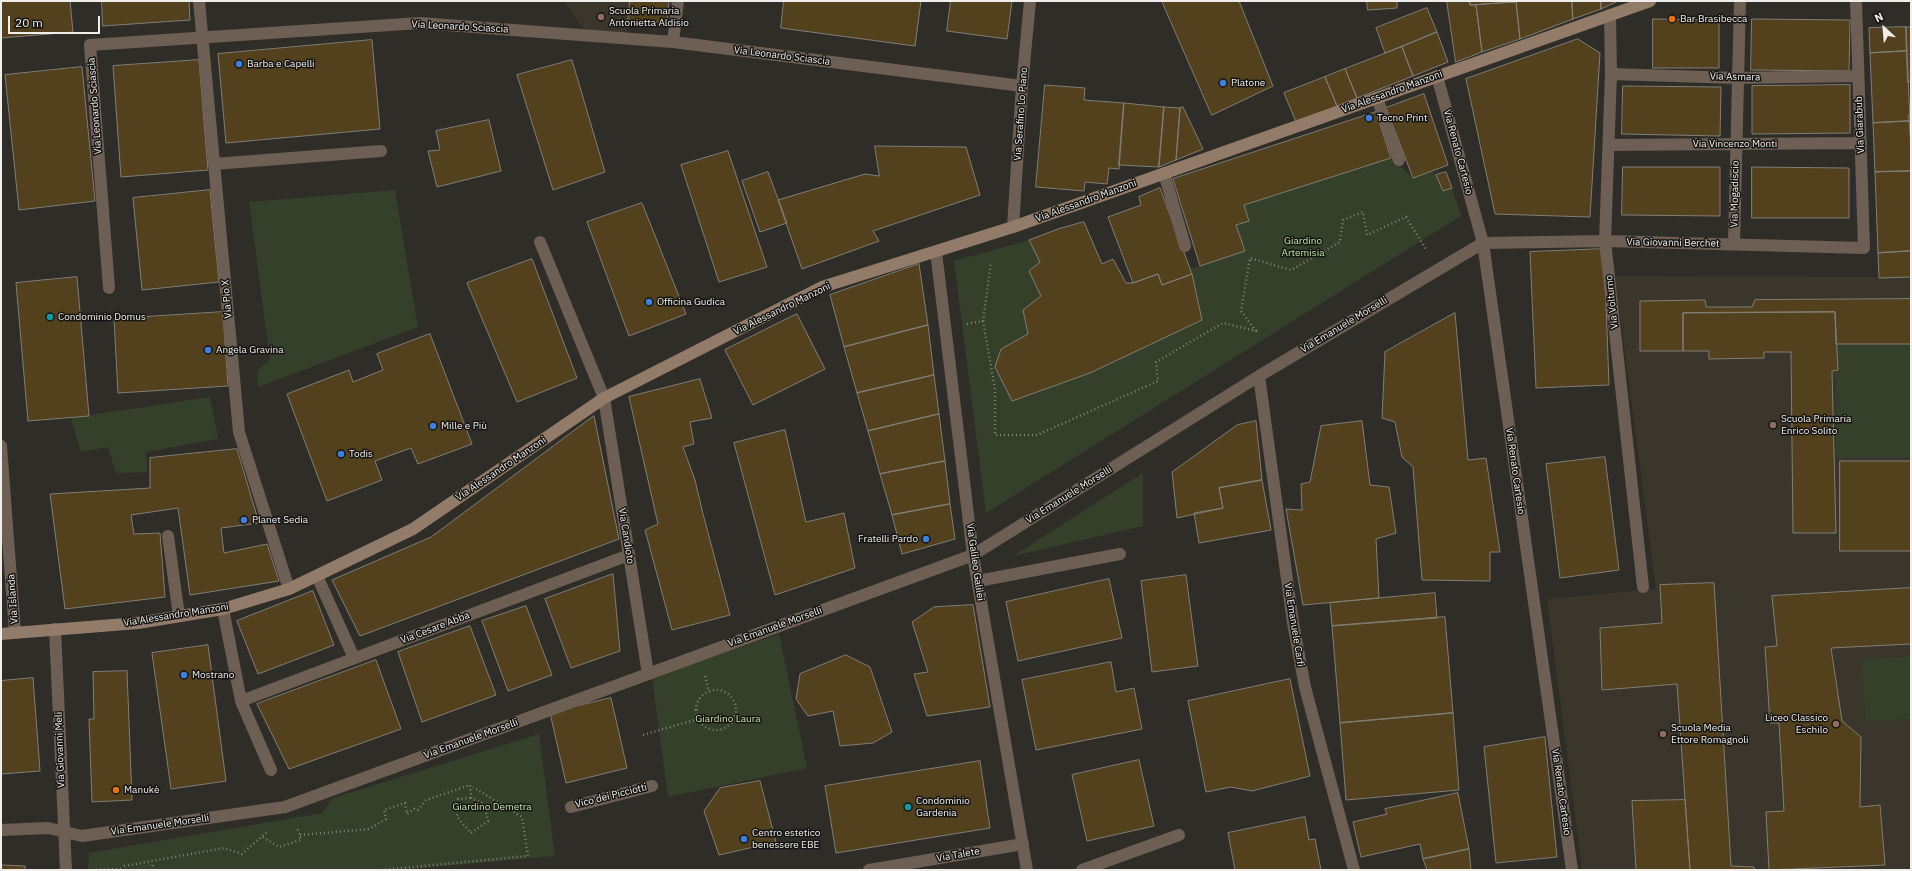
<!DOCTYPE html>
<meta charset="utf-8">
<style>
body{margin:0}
#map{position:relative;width:1912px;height:871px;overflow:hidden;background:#2f2d28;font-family:"IBM Plex Sans",sans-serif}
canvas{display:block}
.frame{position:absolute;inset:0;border:2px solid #f0eeeb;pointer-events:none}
.north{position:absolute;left:1864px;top:8px;width:40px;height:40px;-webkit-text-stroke:3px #161513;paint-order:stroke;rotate:334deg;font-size:11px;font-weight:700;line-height:16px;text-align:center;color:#f0eeeb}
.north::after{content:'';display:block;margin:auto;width:14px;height:18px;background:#f0eeeb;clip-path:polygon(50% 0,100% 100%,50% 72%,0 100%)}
.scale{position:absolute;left:8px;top:16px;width:92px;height:18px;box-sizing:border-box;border:2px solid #f0eeeb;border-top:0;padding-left:5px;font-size:12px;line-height:14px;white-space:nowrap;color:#f0eeeb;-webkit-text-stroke:3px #161513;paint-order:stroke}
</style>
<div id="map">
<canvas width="1912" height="871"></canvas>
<div class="frame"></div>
<div class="north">N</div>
<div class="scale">20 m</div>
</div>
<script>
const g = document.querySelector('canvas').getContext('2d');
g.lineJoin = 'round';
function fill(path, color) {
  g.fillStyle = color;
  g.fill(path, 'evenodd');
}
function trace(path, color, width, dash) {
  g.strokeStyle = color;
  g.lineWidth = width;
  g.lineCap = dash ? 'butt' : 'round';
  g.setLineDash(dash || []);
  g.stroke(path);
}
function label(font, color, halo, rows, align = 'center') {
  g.font = font + ' "IBM Plex Sans",sans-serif';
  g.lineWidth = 3;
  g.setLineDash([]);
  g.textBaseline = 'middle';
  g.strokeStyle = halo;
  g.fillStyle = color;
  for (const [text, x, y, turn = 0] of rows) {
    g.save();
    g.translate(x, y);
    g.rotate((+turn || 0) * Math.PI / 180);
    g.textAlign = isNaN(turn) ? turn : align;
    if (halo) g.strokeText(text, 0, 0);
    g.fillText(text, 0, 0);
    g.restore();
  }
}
const built = new Path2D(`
 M564,1H629L626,33L587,34Z
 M1615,276L1911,277V870H1582L1547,599L1656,589Z`);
const green = new Path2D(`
 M1391,158L1413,178L1432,171L1436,175L1443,191L1452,188L1461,216L986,513L954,261L1029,240L1040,262L1029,271L1041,296L1023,310L1028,334L1001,349L995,367L1012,401L1090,373L1190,269L1245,251L1236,225L1249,221L1244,205Z
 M395,190L418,327L258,387L257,371L270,359L249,202Z
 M1836,344H1911V457H1836Z
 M210,397L218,439L146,452L147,472L116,473L108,447L81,452L71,418Z
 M1143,473V526L1013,556Z
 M779,634L807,768L668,797L652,677Z
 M1911,656V719L1866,722L1862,660Z
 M539,734L555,856L401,870H88L89,853L322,813L333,798Z`);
const building = new Path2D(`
 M1,1H70L73,32L1,38Z
 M102,1H189L190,20L103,26Z
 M630,1H669L667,22H628Z
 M784,1H921L915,46L781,28Z
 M951,1H1012L1007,39L947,31Z
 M1162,1H1239L1273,86L1212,115Z
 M1367,1H1397V8L1368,10Z
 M1447,1H1470V5H1476L1482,52L1456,62Z
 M1470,1H1516V2L1470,5Z
 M1572,1L1573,19L1520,39L1516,1Z
 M1572,1H1601V9L1573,19Z
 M1601,1H1618L1601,9Z
 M1516,2L1520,39L1482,52L1476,5Z
 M1427,8L1437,32L1385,53L1376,28Z
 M1653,19L1719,20V68H1653Z
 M1752,19L1850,20L1849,71L1751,70Z
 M1906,27H1911V82H1908Z
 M1906,27L1907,51L1870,53L1869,28Z
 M1437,32L1448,62L1413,76L1402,47Z
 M1578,39L1600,53L1590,217L1495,214L1466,79Z
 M372,40L380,129L226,143L218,54Z
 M1402,47L1413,76L1357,98L1345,69Z
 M1907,51L1910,121L1873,123L1870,53Z
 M199,60L208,170L121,177L113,66Z
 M572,60L605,172L553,190L517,75Z
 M82,67L95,201L19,210L5,75Z
 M1345,69L1357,98L1337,106L1325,77Z
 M1325,77L1337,106L1296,122L1284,93Z
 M1045,85L1085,88L1084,100L1124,103L1119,169L1109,168L1107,184L1085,182L1084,191L1036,187Z
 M1850,85V133L1752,134V86Z
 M1623,86L1721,87L1720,136L1622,134Z
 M1424,94L1448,165L1413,178L1386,108Z
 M1124,103L1164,107L1159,167L1119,165Z
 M1164,107L1180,108L1176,160L1159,167Z
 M1183,107L1203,149L1176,160L1180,108Z
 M1376,112L1391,158L1244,205L1249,221L1236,225L1245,251L1200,266L1173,179Z
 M1909,115H1911V145Z
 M489,120L501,171L437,187L428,151L440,150L436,131Z
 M1910,121L1911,171L1875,172L1873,123Z
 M875,146L966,147L980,195L873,231L879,241L802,269L778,200L865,174L879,176Z
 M728,151L767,267L719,282L681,165Z
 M1623,167H1720V216L1622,215Z
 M1752,167L1849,168V218H1752Z
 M1911,171V251L1878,253L1875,172Z
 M768,172L787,223L760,232L742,181Z
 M1446,172L1452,188L1443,191L1436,175Z
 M1160,188L1192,274L1162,285L1158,274L1133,283L1108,217L1141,205L1139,197Z
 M210,190L219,282L142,290L133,198Z
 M642,203L686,314L629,336L587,222Z
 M1084,222L1102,264L1113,259L1126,283H1133L1158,274L1162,285L1192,274L1202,320L1090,373L1012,401L995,367L1001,349L1028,334L1023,310L1041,296L1029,271L1040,262L1029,240L1058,229Z
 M1604,249L1609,385L1536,388L1530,252Z
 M1911,251V277L1879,278L1878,253Z
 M532,259L577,378L517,402L467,283Z
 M919,264L928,325L844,347L830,295Z
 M77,277L89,416L28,421L16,283Z
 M1911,299V344H1836L1835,312L1683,313V351H1640V301L1705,300L1706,307H1752L1755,300Z
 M223,312L228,386L118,393L114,319Z
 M1835,312L1838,370L1832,371L1836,533H1793L1791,352H1764V358L1709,359V351H1683V313Z
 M1455,313L1468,460L1486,458L1500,552H1490V581L1422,580L1413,467L1402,457L1395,422L1382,418L1385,352Z
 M797,314L825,369L753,405L725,350Z
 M928,325L934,375L857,393L844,347Z
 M430,334L472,444L418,464L411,448L375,461L382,480L327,501L287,394L349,370L353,382L383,370L377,354Z
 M934,375L939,414L868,431L857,393Z
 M700,379L712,418L690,422L694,444L683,447L695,480L703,514L730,615L672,630L645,530L658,524L629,397Z
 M939,414L945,461L880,474L868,431Z
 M594,416L619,539L360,636L332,580L431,537Z
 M1256,421L1262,480L1219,488L1223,508L1177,518L1172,472L1237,425Z
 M1362,421L1370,485L1389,487L1396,533L1376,539L1379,598L1303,605L1286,509L1302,510L1301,484L1310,482L1321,426Z
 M785,430L806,522L844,513L855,568L775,595L734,443Z
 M237,449L259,523L221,528L224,553L267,544L279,581L190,595L178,508L131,515L134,534L160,533L165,597L65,609L50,494L150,488V458Z
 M1605,457L1619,570L1560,578L1546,464Z
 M945,461L950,504L892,515L880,474Z
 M1840,461H1911V551H1840Z
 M1262,480L1271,530L1199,543L1194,513L1223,508L1219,488Z
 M950,504L955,539L902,554L892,515Z
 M613,574L620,651L571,668L545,599Z
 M1186,575L1198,666L1152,672L1141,581Z
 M1109,579L1122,638L1018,661L1006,602Z
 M1714,583L1731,866L1754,867V870H1690L1677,684L1602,690L1600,628L1662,623L1660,585Z
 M1911,588V644L1831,648L1842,721L1861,737L1860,807L1880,805L1885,865L1769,870L1766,812L1784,811L1779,723H1770L1765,647L1777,646L1772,596Z
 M313,591L334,645L258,674L237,621Z
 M1435,593L1437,618L1332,626L1330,603Z
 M973,605L990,707L927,716L914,674L928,672L912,622L934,607Z
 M526,606L552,675L508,691L482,621Z
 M1445,617L1453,713L1340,723L1332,626Z
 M470,626L496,695L422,722L398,652Z
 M208,645L226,781L171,789L152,653Z
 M846,655L870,667L892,732L873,743L840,746L833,711L808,716L796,699L800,674Z
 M376,660L401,729L289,769L257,704Z
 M1111,662L1116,692L1134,688L1142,729L1036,750L1022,680Z
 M127,671L132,800L92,802L89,719H94L93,672Z
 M33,678L40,771L1,774V681Z
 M1290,679L1310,776L1252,791L1231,787L1206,792L1188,701Z
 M611,698L627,768L566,783L550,713Z
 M1453,713L1459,790L1346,800L1340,723Z
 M1545,737L1557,857L1496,863L1484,747Z
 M1139,760L1154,826L1087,841L1072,775Z
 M980,761L990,828L836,853L825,786Z
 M760,781L776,842L719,855L704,811L720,788Z
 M1458,793L1469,849L1423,859L1420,844L1361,857L1353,822L1387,814L1385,809Z
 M1685,800L1690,870H1636L1632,801Z
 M1305,817L1309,840L1315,839L1321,870H1235L1228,833Z
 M1469,849L1471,870H1427L1423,859Z
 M1,865L25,866V870H1Z`);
const path = new Path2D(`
 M983,321L995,389V435H1037L1158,381L1156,362L1223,323L1256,331L1241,311L1250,258L1291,270L1340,242L1343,220L1363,212L1367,235L1406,217L1427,251
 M967,324L983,321L991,262
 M705,676L709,691
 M696 710a20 20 0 1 1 40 0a20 20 0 1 1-40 0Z
 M643,735L698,719
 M300,835L369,829L386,819L384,810L405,803L407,814L414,809L418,810L426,800L470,785L471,798L484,804L488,821L471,833L457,817L458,799L471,798
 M263,837L279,847L301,840L297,827
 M96,870L124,869
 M124,870V866L224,848L242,854L267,832
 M152,870L153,863
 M381,870L528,856L522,817L473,787`);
const lane = new Path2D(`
 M90,45L109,288
 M540,242L604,398
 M317,576L354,658
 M978,581L1120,554
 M1082,870L1179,835`);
const street = new Path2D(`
 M199,1L239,432L289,589
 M1610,15L1611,74L1605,241L1643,587
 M673,42L678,1
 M90,45L420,23L673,42L1022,86
 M1611,74L1737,78L1858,76
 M1437,76L1483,243L1572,870
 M1377,98L1399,160
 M1609,145L1861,143
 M214,164L381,151
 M1164,173L1185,246
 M1013,227L1022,86L1030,1
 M1734,244L1740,1
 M936,252L973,555L1027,870
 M1259,376L1293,623L1305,687L1354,870
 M604,398L648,674
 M1,446L15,632
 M168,536L179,616
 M223,609L241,701L271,770
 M55,629L66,870
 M241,701L629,555
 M571,807L652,786
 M1,830L48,828L82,836L285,807L973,555L1259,376L1483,243L1605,241L1864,248L1856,1
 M869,870L1023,844`);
const secondary = new Path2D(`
 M1,634L138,623L223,609L289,589L413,529L604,398L822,287L1013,227L1650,1`);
const markers = [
 [601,17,4,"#8d6e63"],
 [1672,19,4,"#e8710a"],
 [239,64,4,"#3f7fe0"],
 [1223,83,4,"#3f7fe0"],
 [1369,118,4,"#3f7fe0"],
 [649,302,4,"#3f7fe0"],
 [50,317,4,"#0f9aa8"],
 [208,350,4,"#3f7fe0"],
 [1773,425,4,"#8d6e63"],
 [433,426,4,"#3f7fe0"],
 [341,454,4,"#3f7fe0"],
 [244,520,4,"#3f7fe0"],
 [926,539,4,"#3f7fe0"],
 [184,675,4,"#3f7fe0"],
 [1836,724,4,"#8d6e63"],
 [1663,734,4,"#8d6e63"],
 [116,790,4,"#e8710a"],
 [908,807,4,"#0f9aa8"],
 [744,839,4,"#3f7fe0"]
];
const poiNames = [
 ["Scuola Primaria",609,11],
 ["Antonietta Aldisio",609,23],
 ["Bar Brasibecca",1680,19],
 ["Barba e Capelli",247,64],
 ["Platone",1231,83],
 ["Tecno Print",1377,118],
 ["Officina Gudica",657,302],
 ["Condominio Domus",58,317],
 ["Angela Gravina",216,350],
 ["Scuola Primaria",1781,419],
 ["Enrico Solito",1781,431],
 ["Mille e Più",441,426],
 ["Todis",349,454],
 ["Planet Sedia",252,520],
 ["Fratelli Pardo",918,539,"right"],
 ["Mostrano",192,675],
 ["Liceo Classico",1828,718,"right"],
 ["Eschilo",1828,730,"right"],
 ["Scuola Media",1671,728],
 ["Ettore Romagnoli",1671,740],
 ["Manukè",124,790],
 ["Condominio",916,801],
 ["Gardenia",916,813],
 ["Centro estetico",752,833],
 ["benessere EBE",752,845]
];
const streetNames = [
 ["Via Leonardo Sciascia",460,27,3],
 ["Via Leonardo Sciascia",782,56,7],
 ["Via Asmara",1735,77,1],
 ["Via Alessandro Manzoni",1392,92,-20],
 ["Via Leonardo Sciascia",95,106,-94],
 ["Via Serafino Lo Piano",1021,114,-86],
 ["Via Giarabub",1860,125,-92],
 ["Via Vincenzo Monti",1735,144],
 ["Via Renato Cartesio",1458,152,75],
 ["Via Mogadiscio",1735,194,-89],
 ["Via Alessandro Manzoni",1086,201,-20],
 ["Via Giovanni Berchet",1673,243,1],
 ["Via Pio X",227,299,-95],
 ["Via Volturno",1612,302,-96],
 ["Via Alessandro Manzoni",782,309,-26],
 ["Via Emanuele Morselli",1344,325,-31],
 ["Via Alessandro Manzoni",501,469,-34],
 ["Via Renato Cartesio",1515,471,82],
 ["Via Emanuele Morselli",1069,495,-32],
 ["Via Candioto",626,536,81],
 ["Via Galileo Galilei",975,562,82],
 ["Via Islanda",13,599,-94],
 ["Via Alessandro Manzoni",176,615,-9],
 ["Via Emanuele Carfì",1294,625,81],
 ["Via Emanuele Morselli",775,627,-20],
 ["Via Cesare Abba",435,628,-21],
 ["Via Emanuele Morselli",471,739,-20],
 ["Via Giovanni Meli",60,750,-92],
 ["Via Renato Cartesio",1561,792,82],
 ["Vico dei Picciotti",611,796,-14],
 ["Via Emanuele Morselli",160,825,-8],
 ["Via Talete",958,855,-10]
];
const parkNames = [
 ["Giardino",1303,241],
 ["Artemisia",1303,253],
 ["Giardino Laura",728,719],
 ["Giardino Demetra",492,807]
];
fill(built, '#3b362b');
fill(green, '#34402a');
fill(building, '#52411c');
trace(building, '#807e78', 1);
trace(path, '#84827e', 2.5, [1, 3]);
trace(lane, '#6e5f54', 12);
trace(street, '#6e5f54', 12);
trace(secondary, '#927b68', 12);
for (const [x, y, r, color] of markers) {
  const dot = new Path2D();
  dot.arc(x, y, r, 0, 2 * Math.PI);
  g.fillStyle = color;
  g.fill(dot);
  trace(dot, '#161513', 1.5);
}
label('10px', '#f0eeeb', '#161513', poiNames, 'left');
label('10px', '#f0eeeb', '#161513', streetNames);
label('10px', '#c2e3a7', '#161513', parkNames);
</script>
